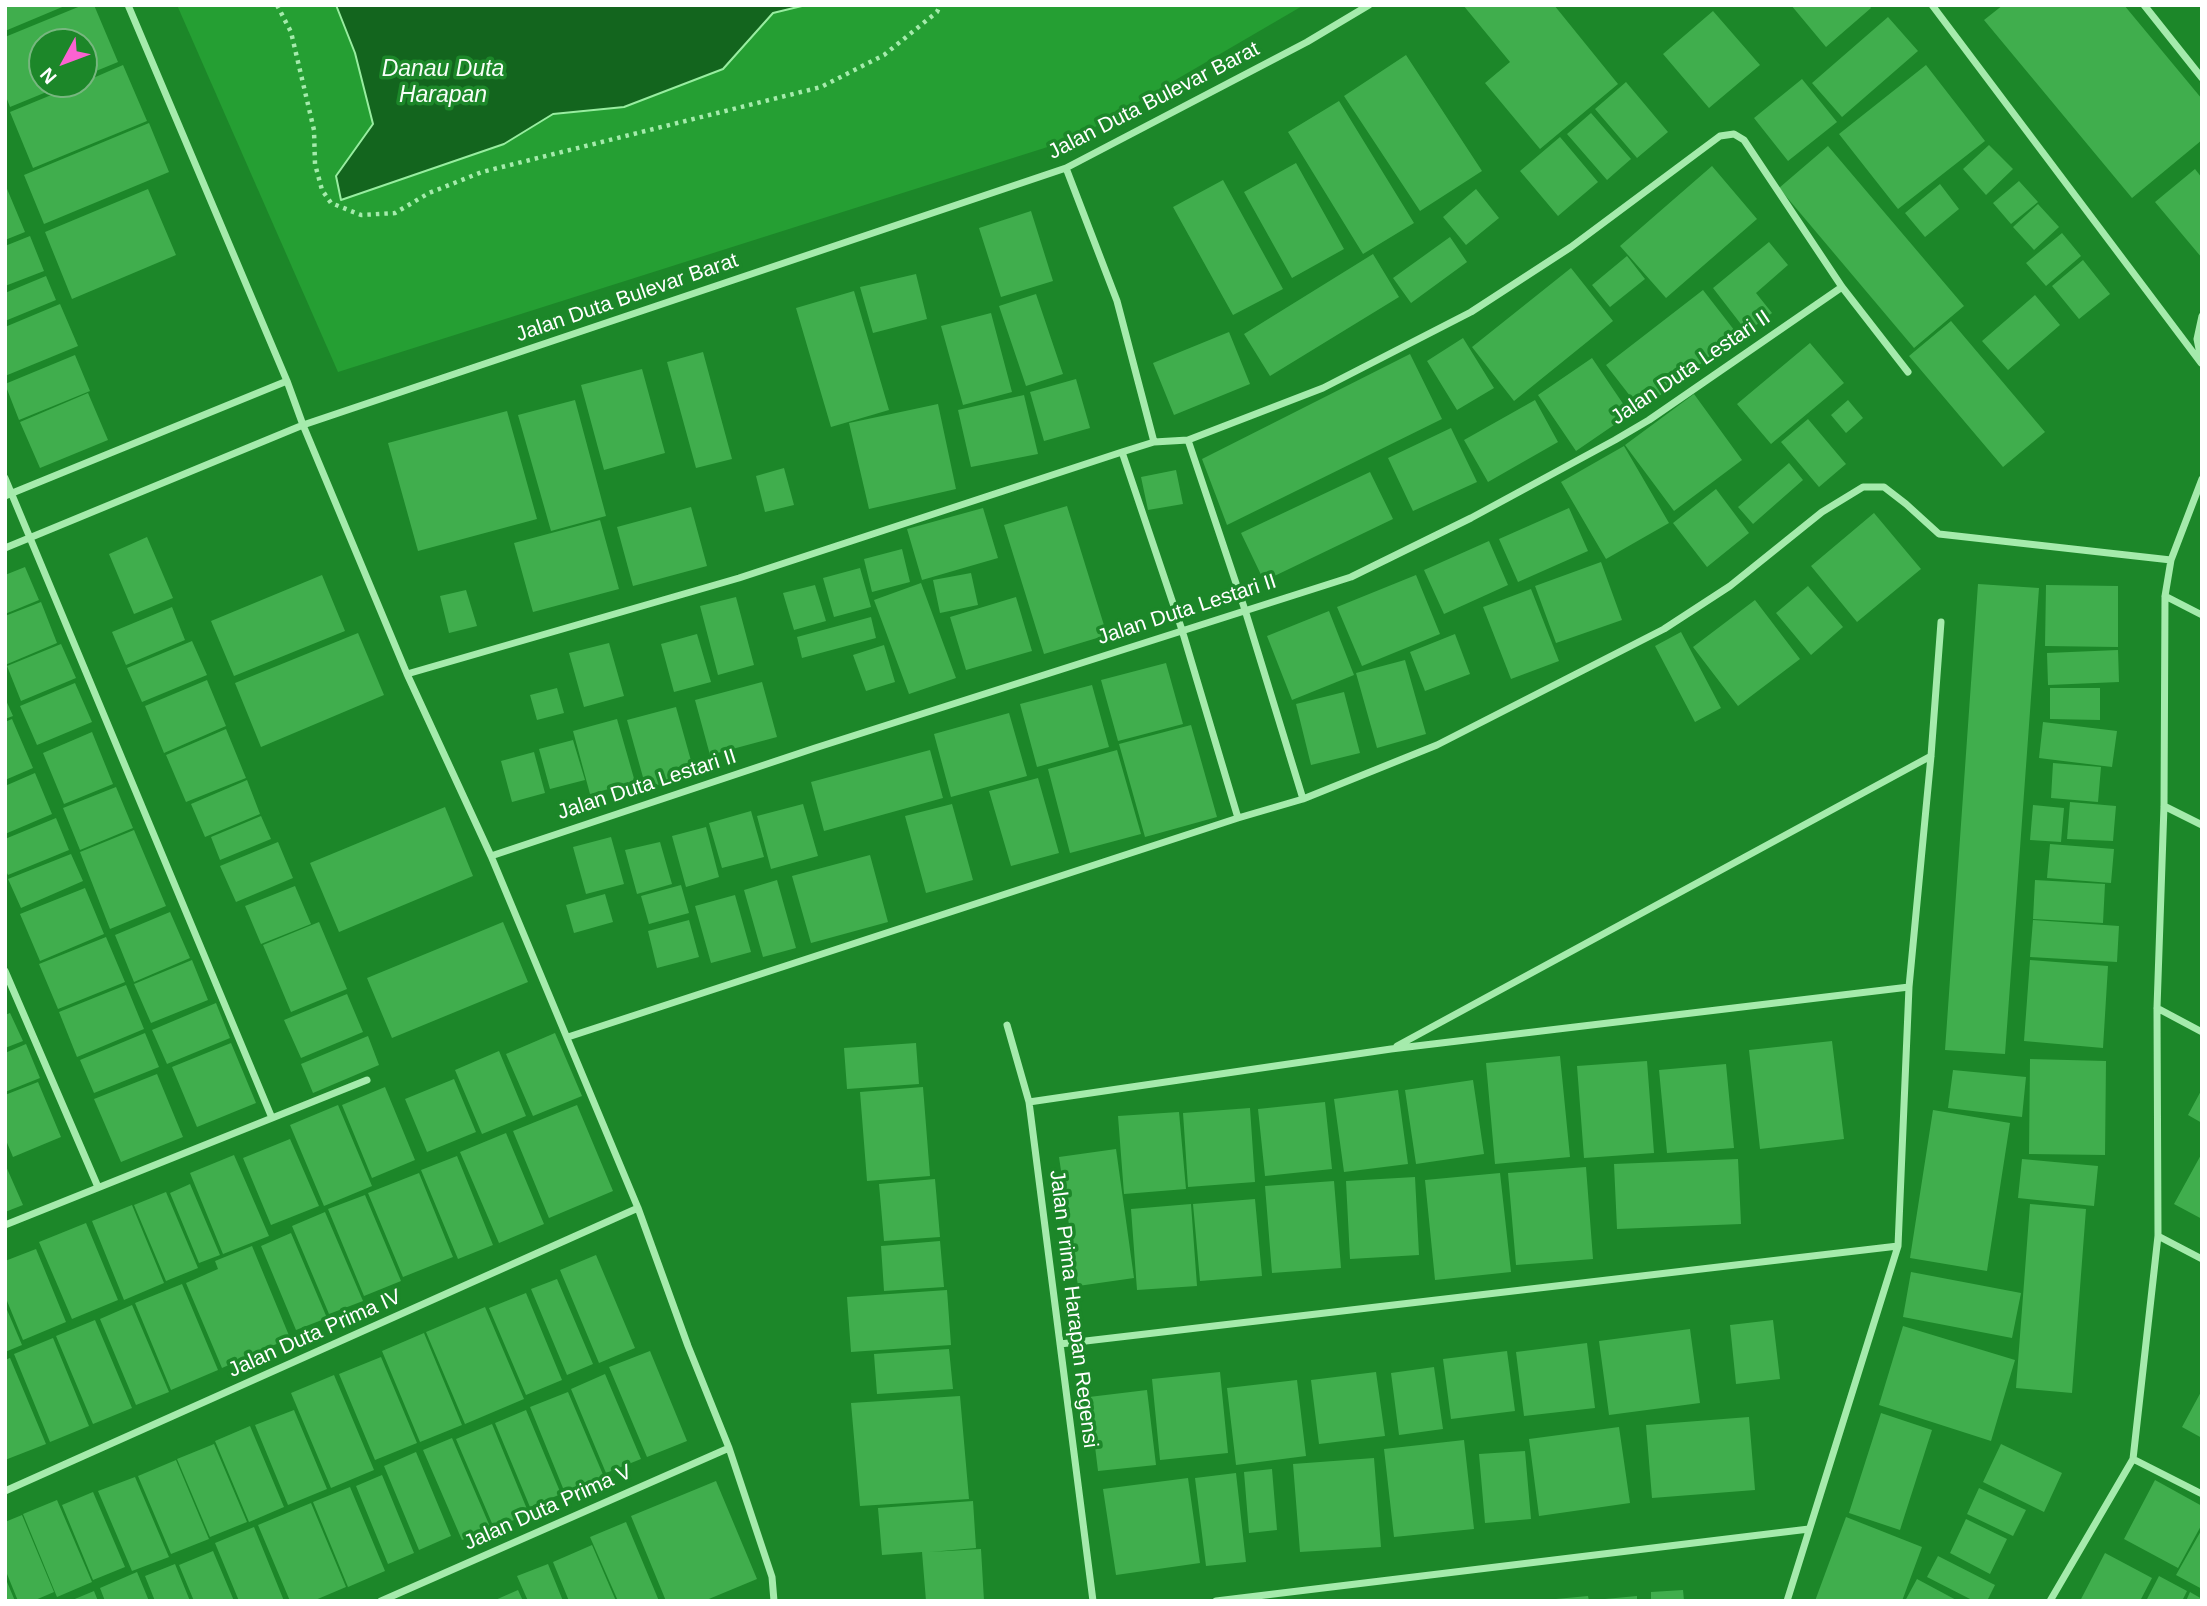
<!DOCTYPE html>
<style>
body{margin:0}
#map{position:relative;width:2207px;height:1606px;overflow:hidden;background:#1c8729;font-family:Arial,sans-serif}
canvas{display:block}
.frame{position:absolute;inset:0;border:7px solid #fff;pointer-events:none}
.north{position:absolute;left:28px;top:28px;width:70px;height:70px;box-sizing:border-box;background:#1c8729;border:2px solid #77b77f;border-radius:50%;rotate:229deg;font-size:19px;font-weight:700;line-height:28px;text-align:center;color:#fff}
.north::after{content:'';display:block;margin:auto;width:24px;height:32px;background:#fc62d2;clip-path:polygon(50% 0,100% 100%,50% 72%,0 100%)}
</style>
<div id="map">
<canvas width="2207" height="1606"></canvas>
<div class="frame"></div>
<div class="north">N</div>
</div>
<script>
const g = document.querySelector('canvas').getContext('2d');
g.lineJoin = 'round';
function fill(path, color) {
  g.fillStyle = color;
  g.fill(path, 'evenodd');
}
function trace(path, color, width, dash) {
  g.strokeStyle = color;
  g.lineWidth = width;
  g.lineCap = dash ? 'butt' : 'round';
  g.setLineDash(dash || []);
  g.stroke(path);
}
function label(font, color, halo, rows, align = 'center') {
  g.font = font + ' Arial,sans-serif';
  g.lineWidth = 7;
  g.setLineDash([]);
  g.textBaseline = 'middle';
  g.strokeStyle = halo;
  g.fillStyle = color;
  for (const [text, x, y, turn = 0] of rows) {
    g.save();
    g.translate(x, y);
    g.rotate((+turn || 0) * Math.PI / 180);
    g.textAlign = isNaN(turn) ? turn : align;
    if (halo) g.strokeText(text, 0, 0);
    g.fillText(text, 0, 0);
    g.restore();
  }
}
const green = new Path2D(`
 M177,5H1304L1076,138L338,372Z`);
const water = new Path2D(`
 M336,5H806L773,13L723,69L624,107L553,114L504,144L341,200L336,176L373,124L355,53Z`);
const building = new Path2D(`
 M5,5H67L5,31Z
 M83,5H94L118,62L84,76V42H42V84H66L10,107L5,94V37Z
 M1463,5H1554L1618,84L1540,149L1485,83L1510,62Z
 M1791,5H1869L1871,8L1826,47Z
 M2003,5H2124L2202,99V140L2132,198L1984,20Z
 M1713,11L1760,65L1709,108L1663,54Z
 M1888,17L1918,51L1842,117L1812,83Z
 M1406,55L1482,171L1420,211L1344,96Z
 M123,65L147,121L33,168L10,112L78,84H84V82Z
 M1926,65L1985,141L1898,209L1839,134Z
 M1802,79L1837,122L1788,161L1754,118Z
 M1626,82L1668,132L1637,158L1595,109Z
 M1339,101L1414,223L1363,254L1288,132Z
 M1591,113L1631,159L1607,180L1567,134Z
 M149,123L169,172L44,224L24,175Z
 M1560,137L1598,182L1558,216L1520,171Z
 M1989,145L2013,169L1986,195L1963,169Z
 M1828,146L1964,306L1914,348L1779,188Z
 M1296,163L1344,249L1292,278L1244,192Z
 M1712,166L1757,219L1666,298L1620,246Z
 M2195,169L2202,178V258L2155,202Z
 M1223,180L1283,289L1233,315L1173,207Z
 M2019,181L2038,202L2011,224L1993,203Z
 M5,184L25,232L5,240Z
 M1940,184L1959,209L1925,237L1905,213Z
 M148,189L176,255L72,299L45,232Z
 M1476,189L1499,218L1466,245L1443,217Z
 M2038,204L2059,227L2034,250L2013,227Z
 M1031,211L1053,281L1001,297L979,228Z
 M2062,233L2081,256L2046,286L2026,263Z
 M30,236L44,271L5,286V246Z
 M1450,237L1467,262L1411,303L1393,278Z
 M1769,242L1788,265L1756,293L1772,313L1747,332L1713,288Z
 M1373,254L1399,297L1270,376L1244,334Z
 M1627,256L1645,279L1610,307L1592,285Z
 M2083,260L2110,294L2079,319L2052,286Z
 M1571,268L1613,321L1514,401L1472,347Z
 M916,274L927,319L873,333L860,287Z
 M46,276L56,300L5,321V293Z
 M1703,290L1738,335L1641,410L1606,365Z
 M854,291L889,410L831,427L796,308Z
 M1036,294L1063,374L1026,386L999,306Z
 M2035,295L2060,325L2008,370L1982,341Z
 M60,304L78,346L5,376V327Z
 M991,313L1012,392L963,405L941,326Z
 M1951,321L2045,432L2003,467L1909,356Z
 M1229,332L1250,384L1174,415L1153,363Z
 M1463,338L1494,388L1457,410L1427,361Z
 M1810,343L1844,383L1771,444L1737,404Z
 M703,352L732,459L696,468L667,362Z
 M1410,354L1442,419L1227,525L1202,459Z
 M75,355L90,391L19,420L5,384Z
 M1592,358L1630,414L1576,451L1538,395Z
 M642,369L665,453L604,470L581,385Z
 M1076,379L1090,428L1044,441L1030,392Z
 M88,393L108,440L40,468L20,422Z
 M1694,394L1742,460L1674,511L1625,445Z
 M1024,395L1038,454L971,467L958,410Z
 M575,400L606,516L551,531L518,415Z
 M1535,400L1558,442L1488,482L1464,440Z
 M1848,400L1863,418L1846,433L1831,415Z
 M938,404L956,489L869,509L849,423Z
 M507,411L537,519L418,551L388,443Z
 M1808,419L1846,464L1819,487L1781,442Z
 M1451,428L1477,482L1413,511L1388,458Z
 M1624,446L1669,523L1606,559L1561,482Z
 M1789,463L1803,480L1753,524L1738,507Z
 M784,468L794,505L765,512L756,476Z
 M1176,470L1183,504L1148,510L1141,477Z
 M1370,472L1393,519L1264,581L1241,533Z
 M1716,489L1749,533L1707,567L1673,523Z
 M1067,506L1107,635L1044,654L1004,525Z
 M691,507L707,566L633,586L617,527Z
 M983,508L998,558L922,580L907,529Z
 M1569,508L1588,551L1518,582L1499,539Z
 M1874,513L1921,569L1857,622L1811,566Z
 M600,520L619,589L533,612L514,543Z
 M147,537L173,598L134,614L109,554Z
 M1489,541L1508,585L1444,614L1424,570Z
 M902,549L910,582L872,592L864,559Z
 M1601,562L1622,620L1556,643L1535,586Z
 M25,567L39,600L5,614V575Z
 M860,568L871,607L834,617L823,578Z
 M971,573L978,605L940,613L933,580Z
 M322,575L345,631L234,676L211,621Z
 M1416,575L1440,634L1362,666L1337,607Z
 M921,583L956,678L909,694L874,600Z
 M1978,584L2039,588L2005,1054L1945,1050Z
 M815,585L826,621L794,630L783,593Z
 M2046,585L2118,586V647L2045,646Z
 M1808,586L1843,627L1811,655L1776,613Z
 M1531,589L1559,661L1511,679L1483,607Z
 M466,590L477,626L449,633L440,596Z
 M736,597L754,665L718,675L700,606Z
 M1016,597L1032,651L966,670L950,617Z
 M1755,600L1800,659L1738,706L1693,647Z
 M41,602L57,643L5,665V616Z
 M172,607L185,640L126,665L112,632Z
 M1329,611L1354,675L1292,700L1267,636Z
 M871,617L876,638L802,658L797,637Z
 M1681,632L1721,708L1695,722L1655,646Z
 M358,633L384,695L261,747L235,683Z
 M697,634L711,682L674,692L661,644Z
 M1455,634L1470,674L1425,691L1410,652Z
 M192,641L207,675L142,702L127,668Z
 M609,643L624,696L584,707L569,653Z
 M61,644L76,678L21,701L7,666Z
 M884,645L895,682L866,691L853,655Z
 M2118,650L2119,682L2048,685L2047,653Z
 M1405,660L1426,734L1377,748L1356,673Z
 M1166,663L1183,724L1118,741L1101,680Z
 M207,680L226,726L164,753L145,706Z
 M762,682L777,737L710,755L695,700Z
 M75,683L92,722L37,745L20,706Z
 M1092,685L1109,747L1037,767L1020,704Z
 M557,688L564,713L537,720L530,695Z
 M2050,688H2100V720L2050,719Z
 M1344,692L1360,753L1311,765L1296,704Z
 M5,698L13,716L5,719Z
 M676,707L695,775L646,788L627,720Z
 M1009,713L1027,776L951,797L934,734Z
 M12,719L33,768L5,780V722Z
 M617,719L635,782L590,794L573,731Z
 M2043,722L2117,731L2112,767L2039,758Z
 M1191,725L1217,817L1145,837L1119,744Z
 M226,729L246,778L186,802L166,755Z
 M92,732L113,784L64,804L43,753Z
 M573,740L585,780L550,789L539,749Z
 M930,750L943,798L824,831L811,782Z
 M1117,750L1141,834L1070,853L1048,769Z
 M534,752L545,793L512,802L501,761Z
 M2053,763L2101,767L2098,802L2051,798Z
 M35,773L52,814L5,834V786Z
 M1038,778L1059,853L1011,866L989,791Z
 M247,780L260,814L205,837L191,804Z
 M116,787L133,828L80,850L63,808Z
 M2070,802L2116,806L2113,841L2067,839Z
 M803,804L818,856L771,869L757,816Z
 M952,804L973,880L926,893L905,816Z
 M2033,805L2064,808L2061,842L2030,840Z
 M445,807L473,876L339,932L310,863Z
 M751,811L764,857L722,868L709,823Z
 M261,816L271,839L220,860L211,837Z
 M56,818L69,850L8,875L5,869V839Z
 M706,827L719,877L686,887L672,836Z
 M134,830L166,906L110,929L80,852Z
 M611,837L624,884L586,894L573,847Z
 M278,842L293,878L236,902L220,866Z
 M660,842L672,884L637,894L625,850Z
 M2050,844L2114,849L2111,883L2047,878Z
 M71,854L83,881L21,908L8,879Z
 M870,855L888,922L811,943L792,876Z
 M777,880L796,948L763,957L744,890Z
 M2035,880L2105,884L2103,923L2033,919Z
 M681,885L689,913L649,924L641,896Z
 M295,886L311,924L261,944L245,906Z
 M85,888L104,934L40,961L20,914Z
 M605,894L613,922L574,933L566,905Z
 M735,895L751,952L711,963L695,906Z
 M170,912L190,958L134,982L115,935Z
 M689,920L699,957L657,968L648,931Z
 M2033,920L2119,926L2117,962L2030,957Z
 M319,922L347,989L291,1012L263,945Z
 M503,922L528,982L392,1038L367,978Z
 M106,937L125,982L58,1009L39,964Z
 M192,960L208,1000L151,1023L134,984Z
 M2030,960L2108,966L2103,1048L2024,1041Z
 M126,985L144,1029L77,1057L59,1012Z
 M347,994L363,1032L301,1058L284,1020Z
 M216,1003L230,1038L167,1064L152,1030Z
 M10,1013L23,1041L5,1048V1015Z
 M145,1033L159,1067L94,1093L80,1060Z
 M555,1033L582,1096L533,1116L506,1054Z
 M368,1036L379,1065L313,1093L301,1064Z
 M1832,1041L1844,1139L1760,1149L1749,1050Z
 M231,1043L256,1103L197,1127L172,1067Z
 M916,1043L919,1084L847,1089L844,1048Z
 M26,1044L40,1078L5,1092V1053Z
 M499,1051L526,1116L482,1134L455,1070Z
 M1560,1056L1570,1157L1495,1164L1486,1063Z
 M2030,1059L2106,1061L2105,1155L2029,1154Z
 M1647,1061L1654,1153L1584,1158L1577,1066Z
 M1726,1064L1734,1148L1667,1153L1659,1070Z
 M1953,1070L2026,1077L2022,1117L1948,1108Z
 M157,1074L183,1137L121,1162L94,1099Z
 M454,1079L476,1132L427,1152L405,1099Z
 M1473,1080L1484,1154L1416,1164L1405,1090Z
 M38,1082L61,1137L13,1157L5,1138V1095Z
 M385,1087L415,1160L372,1178L342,1105Z
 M923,1087L930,1176L867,1181L860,1092Z
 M2202,1089V1123L2188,1115Z
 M1398,1090L1408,1164L1344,1172L1334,1099Z
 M1325,1102L1332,1169L1265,1176L1258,1109Z
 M338,1105L372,1186L324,1206L290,1125Z
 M577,1105L613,1191L549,1218L513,1131Z
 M1250,1108L1255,1182L1188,1187L1183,1113Z
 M1933,1110L2010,1123L1987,1271L1910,1258Z
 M1179,1112L1186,1189L1124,1194L1118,1116Z
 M506,1133L544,1224L499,1243L460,1152Z
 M290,1139L319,1206L271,1225L243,1158Z
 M1116,1149L1134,1278L1078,1286L1059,1157Z
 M2202,1153V1219L2174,1204Z
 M234,1155L269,1236L223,1254L190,1173Z
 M457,1156L493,1245L458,1259L421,1170Z
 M1738,1159L1741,1224L1617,1229L1614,1164Z
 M2022,1159L2098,1166L2094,1206L2018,1198Z
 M5,1164L23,1205L5,1212Z
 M1586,1167L1593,1259L1516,1265L1508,1173Z
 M419,1173L453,1257L403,1277L368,1193Z
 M1500,1173L1511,1272L1435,1280L1425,1180Z
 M1415,1177L1419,1255L1350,1259L1346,1181Z
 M935,1179L940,1237L884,1241L879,1184Z
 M1334,1181L1341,1268L1272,1273L1265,1186Z
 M190,1184L220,1255L199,1263L170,1193Z
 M166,1192L198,1268L166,1281L134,1205Z
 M365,1195L401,1281L364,1296L328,1209Z
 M1255,1199L1262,1276L1200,1281L1193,1204Z
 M1191,1204L1197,1286L1137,1290L1131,1209Z
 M2030,1204L2086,1209L2072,1393L2016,1388Z
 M132,1205L164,1283L124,1300L92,1221Z
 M325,1212L363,1301L329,1314L292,1226Z
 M86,1223L118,1300L72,1319L39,1242Z
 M291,1233L327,1318L296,1330L261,1246Z
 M940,1241L944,1287L884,1291L881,1246Z
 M252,1246L290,1338L222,1368L186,1283L218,1269L215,1261Z
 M36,1249L66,1322L23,1340L5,1296V1261Z
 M596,1255L635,1348L599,1363L560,1270Z
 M1911,1272L2021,1293L2012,1338L1903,1317Z
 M557,1279L593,1364L567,1375L531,1289Z
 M182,1284L218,1370L171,1390L135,1303Z
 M947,1290L951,1345L851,1352L847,1297Z
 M526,1293L562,1380L526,1395L489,1308Z
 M5,1305L22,1345L5,1352Z
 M132,1305L169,1392L136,1405L100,1319Z
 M485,1307L524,1399L465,1424L426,1332Z
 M95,1320L132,1408L93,1424L56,1336Z
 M1773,1320L1780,1379L1736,1384L1730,1325Z
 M1903,1326L2015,1360L1991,1441L1879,1405Z
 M1690,1329L1700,1403L1609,1415L1599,1341Z
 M424,1333L462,1425L420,1442L382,1351Z
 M53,1338L89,1426L50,1442L14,1354Z
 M1587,1343L1595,1408L1524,1416L1516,1352Z
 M949,1349L953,1389L877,1394L874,1354Z
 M650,1351L687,1441L647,1457L609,1367Z
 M1507,1351L1515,1411L1451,1419L1443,1359Z
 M381,1357L417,1443L375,1460L339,1374Z
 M10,1358L46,1444L5,1460V1360Z
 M1434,1367L1443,1429L1399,1435L1391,1373Z
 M1220,1372L1228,1453L1160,1460L1152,1379Z
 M1376,1372L1385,1436L1319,1444L1311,1380Z
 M605,1374L641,1459L606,1473L571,1389Z
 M334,1375L374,1470L331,1488L291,1393Z
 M1297,1380L1306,1456L1236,1465L1227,1388Z
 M1147,1390L1156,1465L1098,1471L1089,1397Z
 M2202,1390V1438L2182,1427Z
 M568,1392L604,1477L565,1493L530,1407Z
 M960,1396L969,1499L860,1506L851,1403Z
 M294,1410L327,1489L288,1505L255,1425Z
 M526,1410L561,1494L530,1507L495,1423Z
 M1881,1413L1932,1430L1900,1530L1849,1513Z
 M1749,1417L1755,1490L1652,1498L1646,1425Z
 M492,1424L529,1514L494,1528L456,1439Z
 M250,1426L284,1507L249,1522L215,1441Z
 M1619,1427L1630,1503L1539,1516L1529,1439Z
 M452,1438L491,1529L462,1540L423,1450Z
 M1464,1440L1474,1529L1394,1537L1384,1449Z
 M214,1444L247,1522L210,1537L177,1459Z
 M2001,1444L2062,1473L2044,1512L1983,1482Z
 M1525,1451L1531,1519L1485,1523L1479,1454Z
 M416,1452L451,1536L419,1550L384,1466Z
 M1374,1458L1381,1547L1300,1552L1293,1464Z
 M176,1460L209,1539L171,1554L138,1476Z
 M1272,1469L1277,1530L1249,1533L1244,1472Z
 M1236,1473L1246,1562L1206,1566L1195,1478Z
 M382,1475L414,1553L388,1564L356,1486Z
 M135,1477L169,1557L132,1571L98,1491Z
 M1188,1478L1200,1563L1116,1575L1103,1489Z
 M2155,1480L2202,1506V1524L2178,1568L2124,1539Z
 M716,1481L757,1579L704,1601H666L631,1516Z
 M350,1487L385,1571L348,1587L313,1502Z
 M1979,1488L2026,1510L2013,1536L1967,1514Z
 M93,1492L125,1567L93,1580L62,1505Z
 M57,1500L92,1582L57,1597L23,1514Z
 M973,1501L976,1548L930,1552L981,1549L984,1601H926L922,1552L882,1555L878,1508Z
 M311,1503L346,1587L313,1601H290L258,1525Z
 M22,1515L54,1592L33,1601H18L5,1569V1522Z
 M1846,1517L1922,1547L1902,1601H1815Z
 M1966,1519L2007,1539L1990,1574L1950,1553Z
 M626,1522L659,1601H618L590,1537Z
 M254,1527L284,1601H239L215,1543Z
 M2202,1529V1589L2176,1575Z
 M592,1545L616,1601H569L553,1562Z
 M213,1551L234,1601H194L179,1565Z
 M2105,1553L2152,1578L2140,1601H2080Z
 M1938,1556L1995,1585L1987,1601H1974L1927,1577Z
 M175,1564L190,1601H155L145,1576Z
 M548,1564L563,1601H528L517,1576Z
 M137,1572L149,1601H105L100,1588Z
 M2159,1576L2187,1591L2182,1601H2146Z
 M5,1577L15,1601H5Z
 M1917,1579L1958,1601H1905Z
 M518,1590L523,1601H493Z
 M1683,1590L1684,1601H1651V1592Z
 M94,1591L98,1601H70Z
 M2190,1592L2202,1599V1601H2186Z
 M1588,1596L1589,1601H1556V1599Z
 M1637,1596V1601H1605V1599Z`);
const path = new Path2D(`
 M277,5L291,32L314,130L315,164L322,190L331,203L361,215L395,213L429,193L482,172L821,87L884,55L937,12L940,5`);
const minor = new Path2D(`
 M128,5L287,381L303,425L1066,168L1307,42L1369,5
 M1932,5L2201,363
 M2144,5L2202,78
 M1066,168L1117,301L1154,442
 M2201,359L2197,339L2202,316
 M1188,440L1245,610L1303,799
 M1122,452L1182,630L1238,818
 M5,478L272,1118
 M5,496L287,381
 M5,548L303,425L407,674L491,856L638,1208L688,1346L729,1448L772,1577L774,1601
 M2165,596L2202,615
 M407,674L739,578L1122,452L1154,442L1188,440L1323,388L1471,312L1571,247L1720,136L1734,134L1744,140L1842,287L1908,372
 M2164,806L2202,825
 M491,856L815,748L1351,577L1471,518L1615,440L1649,420L1842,287
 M5,971L98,1187
 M2157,1008L2202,1032
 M1007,1025L1029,1102L1093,1601
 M568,1037L1238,818L1303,799L1437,745L1664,629L1730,586L1822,512L1863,487H1884L1906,504L1939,534L2171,560
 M1397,1046L1931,756
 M1029,1102L1391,1049L1909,987
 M5,1225L367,1080
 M2158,1236L2202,1259
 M1060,1344L1898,1246
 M2133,1459L2202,1494
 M5,1491L638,1208
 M381,1601L729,1448
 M1216,1601L1809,1529
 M1787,1601L1898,1246L1909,987L1931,756L1941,622
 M2050,1601L2133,1459L2158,1236L2157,1008L2164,806L2165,596L2171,560L2202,479`);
const streetNames = [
 ["Jalan Duta Bulevar Barat",1154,101,-27],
 ["Jalan Duta Bulevar Barat",627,298,-19],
 ["Jalan Duta Lestari II",1691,368,-34],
 ["Jalan Duta Lestari II",1187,610,-18],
 ["Jalan Duta Lestari II",647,785,-18],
 ["Jalan Prima Harapan Regensi",1073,1309,83],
 ["Jalan Duta Prima IV",315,1334,-24],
 ["Jalan Duta Prima V",548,1508,-24]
];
const waterNames = [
 ["Danau Duta",443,70],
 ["Harapan",443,96]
];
fill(green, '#259f33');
fill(water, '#13651e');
trace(water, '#98eda0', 2);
fill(building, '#40ae4d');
trace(path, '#a5ebac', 4.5, [3.5, 5]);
trace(minor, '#a5ebac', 7);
label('21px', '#fff', '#1c8729', streetNames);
label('italic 23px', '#f7fef8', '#1c8729', waterNames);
</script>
